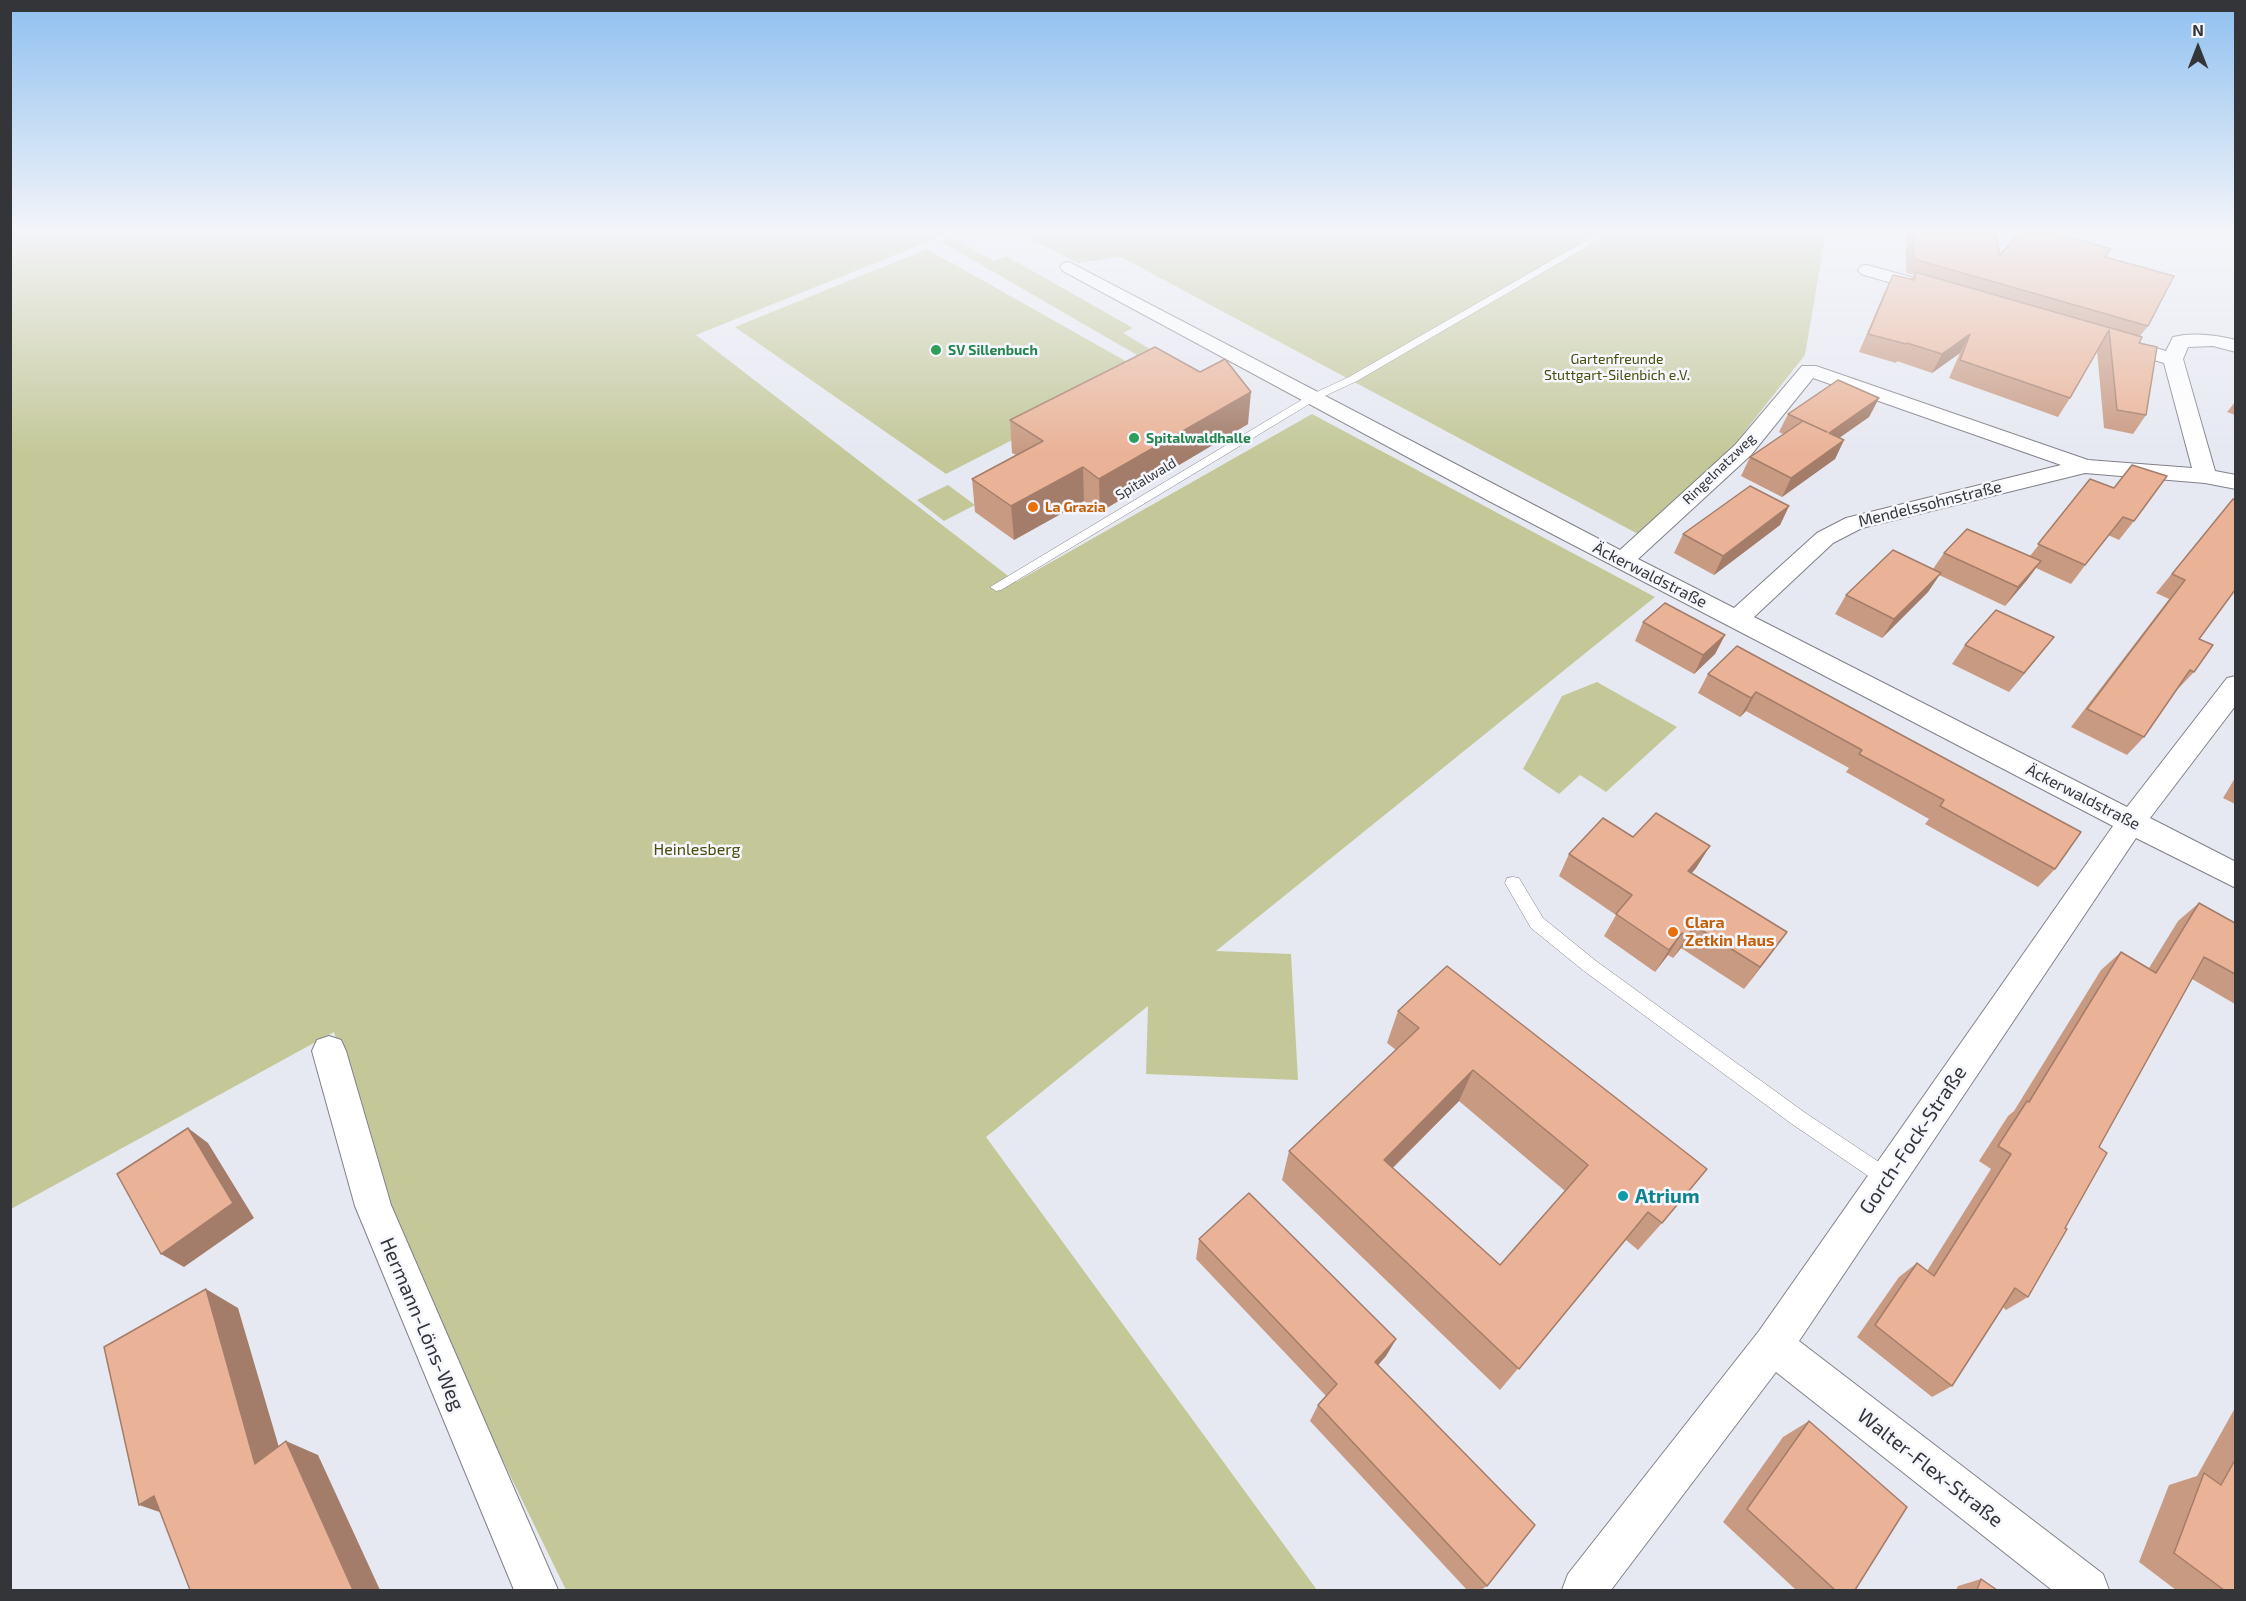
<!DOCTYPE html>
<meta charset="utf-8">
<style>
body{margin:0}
#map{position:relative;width:2246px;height:1601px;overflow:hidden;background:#e7e9f2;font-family:"Exo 2",sans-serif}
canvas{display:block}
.frame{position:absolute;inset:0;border:12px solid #343538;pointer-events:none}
.north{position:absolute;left:2168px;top:18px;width:60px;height:60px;-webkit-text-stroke:4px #f5f6fe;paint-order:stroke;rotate:0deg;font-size:16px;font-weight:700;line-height:24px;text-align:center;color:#343538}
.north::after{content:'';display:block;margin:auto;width:21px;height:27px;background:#343538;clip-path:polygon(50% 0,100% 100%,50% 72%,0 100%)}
</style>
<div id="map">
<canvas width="2246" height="1601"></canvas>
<div class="frame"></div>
<div class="north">N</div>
</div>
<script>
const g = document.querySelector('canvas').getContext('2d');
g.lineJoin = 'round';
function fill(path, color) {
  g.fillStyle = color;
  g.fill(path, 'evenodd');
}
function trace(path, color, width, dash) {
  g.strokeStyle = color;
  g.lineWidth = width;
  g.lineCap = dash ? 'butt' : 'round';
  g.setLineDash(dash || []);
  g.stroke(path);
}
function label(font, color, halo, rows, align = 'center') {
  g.font = font + ' "Exo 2",sans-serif';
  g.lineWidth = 5;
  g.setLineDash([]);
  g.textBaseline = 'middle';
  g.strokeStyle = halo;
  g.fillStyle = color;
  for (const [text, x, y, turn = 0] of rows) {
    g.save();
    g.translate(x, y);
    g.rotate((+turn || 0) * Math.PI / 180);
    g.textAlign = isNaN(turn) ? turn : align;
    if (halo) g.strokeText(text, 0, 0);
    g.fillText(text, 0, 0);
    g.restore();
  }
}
const green = new Path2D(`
 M11,229H960L696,335L1016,582L1312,414L1655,597L1216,951L1291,954L1298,1080L1146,1074L1148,1006L986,1137L1317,1590H566L485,1424L386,1193L334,1032L11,1209Z
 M1010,229H1825V238L1805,355L1734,445L1638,534L1121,257L1078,263Z
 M951,237L994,261L1006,256L1133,328L1123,333L1150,349L1137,355L940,241Z
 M927,249L1145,372L946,474L735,327Z
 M948,485L975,505L944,521L917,500Z
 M1597,682L1677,727L1606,792L1580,775L1559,794L1523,769L1562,696Z`);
const lane = new Path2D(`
 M1606,229H1617L1357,381L1316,400L1001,590L996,591L990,587L1308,396L1349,377Z
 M1513,877L1519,878L1543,918L1596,961L1804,1112L1894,1172L1896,1178L1894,1184L1887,1187L1880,1184L1792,1124L1584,971L1531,928L1505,883L1507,878Z`);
const street = new Path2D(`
 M1069,262L1620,550L1735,445L1802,366H1816L2088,460L2192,468L2164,363L2111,347L2108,343L2111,339L2118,337L2166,351L2173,337C2194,332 2215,335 2236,340V352L2213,346L2188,347L2183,359L2215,471L2236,475V489L2205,483L2085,473L1862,528L1833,543L1754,617L2127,807L2227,678L2236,676V705L2150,818L2236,862V888L2136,838L1799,1341L2103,1574L2109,1590H2052L1776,1372L1611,1590H1562L1568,1574L1759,1331L2113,826L1487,500L1063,271L1060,267L1063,263ZM1813,378L2061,465L1846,518L1817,533L1734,608L1638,559L1751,455Z
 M1867,265L1936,284L1938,288L1936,292L1929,294L1861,274L1858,270L1861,266Z
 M329,1036L341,1040L346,1051L391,1205L558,1590H514L355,1206L312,1051L317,1040Z`);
const secondary = new Path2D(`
 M2224,229H2236V235L2227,233Z`);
const tram = new Path2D(`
 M2173,229L2188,233`);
const wall = new Path2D(`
 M1906,229H1995L2000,255L2111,249L2106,257L2148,326L2140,336L2139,343L2146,415L2133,434L2104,428L2097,350L2070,398L2058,417L1949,378L1960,353L1932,373L1897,361L1896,363L1859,352L1884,293L1893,275L1911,279L1914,275L1906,273Z
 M1879,398L1869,417L1839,438L1844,440L1835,459L1782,497L1741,476L1750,457L1783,434L1779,432L1788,414Z
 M2235,402V415L2227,412Z
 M1010,420L1248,424L1100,512L1084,501L1014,540L975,512L972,479L1016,455L1012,453Z
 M2090,479L2134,521L2119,540L2108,535L2071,584L2036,568L2027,580L2005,606L1939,575L1928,592L1882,638L1835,614L1846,595L1933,569L1944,553L2030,556Z
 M2233,499L2199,639L2194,672L2176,691L2144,737L2127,755L2071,727L2169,599L2156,593Z
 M1789,506L1780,525L1714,575L1674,553L1683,534Z
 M1643,622L1725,635L1715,654L1694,674L1635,641Z
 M1965,645L2039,656L2009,692L1952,664Z
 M1737,646L2055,869L2038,887L1925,824L1929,819L1846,772L1849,768L1746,711L1740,717L1698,693L1708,674Z
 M2235,778V804L2223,798Z
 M1633,837L1710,846L1696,868L1692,873L1771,954L1744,989L1681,948L1673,958L1668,955L1655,972L1604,936L1616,915L1559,876L1569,854Z
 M2199,903L2235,923V1004L2192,979L2099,1147L2065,1228L2028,1297L2006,1310L2003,1307L1952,1386L1932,1397L1857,1337L1899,1277L1917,1263L1927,1271L1991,1169L1979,1161L2008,1116L2014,1111L2101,970L2121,952L2149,968L2178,921Z
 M1447,966L1662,1223L1638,1250L1626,1240L1500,1390L1282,1180L1289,1151L1396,1050L1387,1043L1398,1011ZM1459,1101L1565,1191L1500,1265L1393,1168Z
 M1199,1239L1396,1339L1386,1356L1378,1365L1487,1586L1481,1590H1467L1310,1421L1318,1405L1326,1396L1196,1259Z
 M2235,1408V1590H2176L2139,1562L2169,1485L2197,1476Z
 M1809,1421L1855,1590H1796L1723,1522L1783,1437Z
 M1981,1579L1997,1590H1956L1958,1586Z`);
const shadedWall = new Path2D(`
 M1970,334L1960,353L1932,373L1942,354Z
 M1251,392L1248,424L1100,512L1099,479Z
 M1879,398L1869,417L1819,452L1829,433Z
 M1844,440L1835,459L1782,497L1791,478Z
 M1083,467L1084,501L1014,540L1011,506Z
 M1789,506L1780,525L1714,575L1723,556Z
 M2041,561L2027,580L2005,606L2018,587Z
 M1941,573L1928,592L1882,638L1894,619Z
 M1725,635L1715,654L1694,674L1703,655Z
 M2054,637L2039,656L2009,692L2024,673Z
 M1756,692L1746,711L1740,717L1751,698Z
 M1710,846L1696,868L1675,893L1688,871Z
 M1695,926L1681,948L1673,958L1687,936Z
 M1787,932L1771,954L1744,989L1760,967Z
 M1682,933L1668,955L1655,972L1669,950Z
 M1473,1070L1459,1101L1372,1188L1384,1160Z
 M188,1128L208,1143L254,1218L184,1267L161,1254Z
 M206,1289L238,1308L288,1478L255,1464Z
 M1396,1339L1386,1356L1366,1379L1375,1362Z
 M286,1441L318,1455L380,1590H353Z
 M154,1496L177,1518L139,1505Z`);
const building = new Path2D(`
 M1913,229H1995L2000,255L2023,229H2042L2111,249L2105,257L2174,276L2148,326L1914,259Z
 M1915,272L2142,337L2139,343L2157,347L2146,415L2117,410L2109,330L2070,398L1960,360L1970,334L1942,354L1907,343L1906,344L1868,334L1893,275L1915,280Z
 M1155,347L1200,372L1225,359L1251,392L1099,479L1083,467L1011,506L972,479L1043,441L1010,420Z
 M1838,380L1879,398L1829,433L1844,440L1791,478L1750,457L1803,421L1827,432L1788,414Z
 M2132,465L2167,476L2134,521L2123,517L2085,565L2038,544L2090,479L2114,488Z
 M1750,486L1789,506L1723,556L1683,534Z
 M2233,499L2235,500V590L2199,639L2213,645L2194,672L2190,670L2144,737L2087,709L2185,580L2172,574Z
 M1967,529L2041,561L2018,587L1944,553Z
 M1893,550L1941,573L1894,619L1846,595Z
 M1665,603L1725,635L1703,655L1643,622Z
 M1996,610L2054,637L2024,673L1965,645Z
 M1737,646L2081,832L2055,869L1940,806L1944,800L1859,754L1862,750L1756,692L1751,698L1708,674Z
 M1656,813L1710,846L1688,871L1787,932L1760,967L1695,926L1687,936L1682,933L1669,950L1616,914L1632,895L1569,854L1603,818L1633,837Z
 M2199,903L2235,923V974L2204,957L2099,1147L2107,1153L2065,1228L2067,1229L2028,1297L2015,1288L1952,1386L1875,1325L1917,1263L1934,1276L2011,1154L1998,1146L2027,1101L2029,1102L2121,952L2156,973Z
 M1447,966L1707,1169L1662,1223L1648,1212L1519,1369L1289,1151L1419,1028L1398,1011ZM1473,1070L1588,1165L1500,1265L1384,1160Z
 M188,1128L233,1203L161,1254L117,1174Z
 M1249,1193L1396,1339L1375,1362L1535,1525L1487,1586L1318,1405L1337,1384L1199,1239Z
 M206,1289L255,1464L286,1441L353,1590H190L154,1496L139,1505L104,1347Z
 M1809,1421L1907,1507L1855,1590H1835L1747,1509Z
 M2235,1460V1590H2224L2174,1553L2204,1473L2221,1485Z
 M1981,1579L1997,1590H1977Z`);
const markers = [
 [936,350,6,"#2e9e5b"],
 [1134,438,6,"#2e9e5b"],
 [1033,507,6,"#e8710a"],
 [1673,932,6,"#e8710a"],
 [1623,1196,6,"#0f9aa8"]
];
const farLeisurenames = [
 ["SV Sillenbuch",948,350],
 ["Spitalwaldhalle",1146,438]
];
const farParknames = [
 ["Gartenfreunde",1617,359],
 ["Stuttgart-Silenbich e.V.",1617,375]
];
const farStreetnames = [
 ["Ringelnatzweg",1719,469,-44],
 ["Spitalwald",1146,479,-31]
];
const farFoodnames = [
 ["La Grazia",1045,507]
];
const streetNames = [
 ["Mendelssohnstraße",1930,504,-14],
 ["Äckerwaldstraße",1650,575,27],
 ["Äckerwaldstraße",2083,797,27]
];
const parkNames = [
 ["Heinlesberg",697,850]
];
const foodNames = [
 ["Clara",1685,923],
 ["Zetkin Haus",1685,941]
];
const nearStreetnames = [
 ["Gorch-Fock-Straße",1913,1140,-56],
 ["Hermann-Löns-Weg",422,1324,67],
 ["Walter-Flex-Straße",1930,1468,38]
];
const nearCulturenames = [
 ["Atrium",1635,1196]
];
fill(green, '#c4c899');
trace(lane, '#808189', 1);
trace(street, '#808189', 2);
trace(secondary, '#808189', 1);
fill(lane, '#fff');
fill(street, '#fff');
fill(secondary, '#fde5db');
trace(tram, '#58595d', 1.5);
fill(wall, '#c99a82');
fill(shadedWall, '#a47d6a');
fill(building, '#eab397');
trace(building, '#a47d6a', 1.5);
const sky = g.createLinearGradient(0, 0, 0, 453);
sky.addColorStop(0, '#8fc0f0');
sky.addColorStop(0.51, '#f4f5f9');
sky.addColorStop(1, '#f4f5f900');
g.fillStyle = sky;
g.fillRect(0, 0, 2246, 453);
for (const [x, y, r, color] of markers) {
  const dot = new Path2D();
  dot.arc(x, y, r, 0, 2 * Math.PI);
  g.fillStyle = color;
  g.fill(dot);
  trace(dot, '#f5f6fe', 2);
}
label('bold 14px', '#27864d', '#f5f6fe', farLeisurenames, 'left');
label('14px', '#4a4c08', '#f5f6fe', farParknames);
label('14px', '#343538', '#f5f6fe', farStreetnames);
label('bold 14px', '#c56008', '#f5f6fe', farFoodnames, 'left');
label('16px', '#343538', '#f5f6fe', streetNames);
label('16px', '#4a4c08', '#f5f6fe', parkNames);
label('bold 16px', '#c56008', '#f5f6fe', foodNames, 'left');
label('20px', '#343538', '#f5f6fe', nearStreetnames);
label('bold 20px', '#0d838f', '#f5f6fe', nearCulturenames, 'left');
</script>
